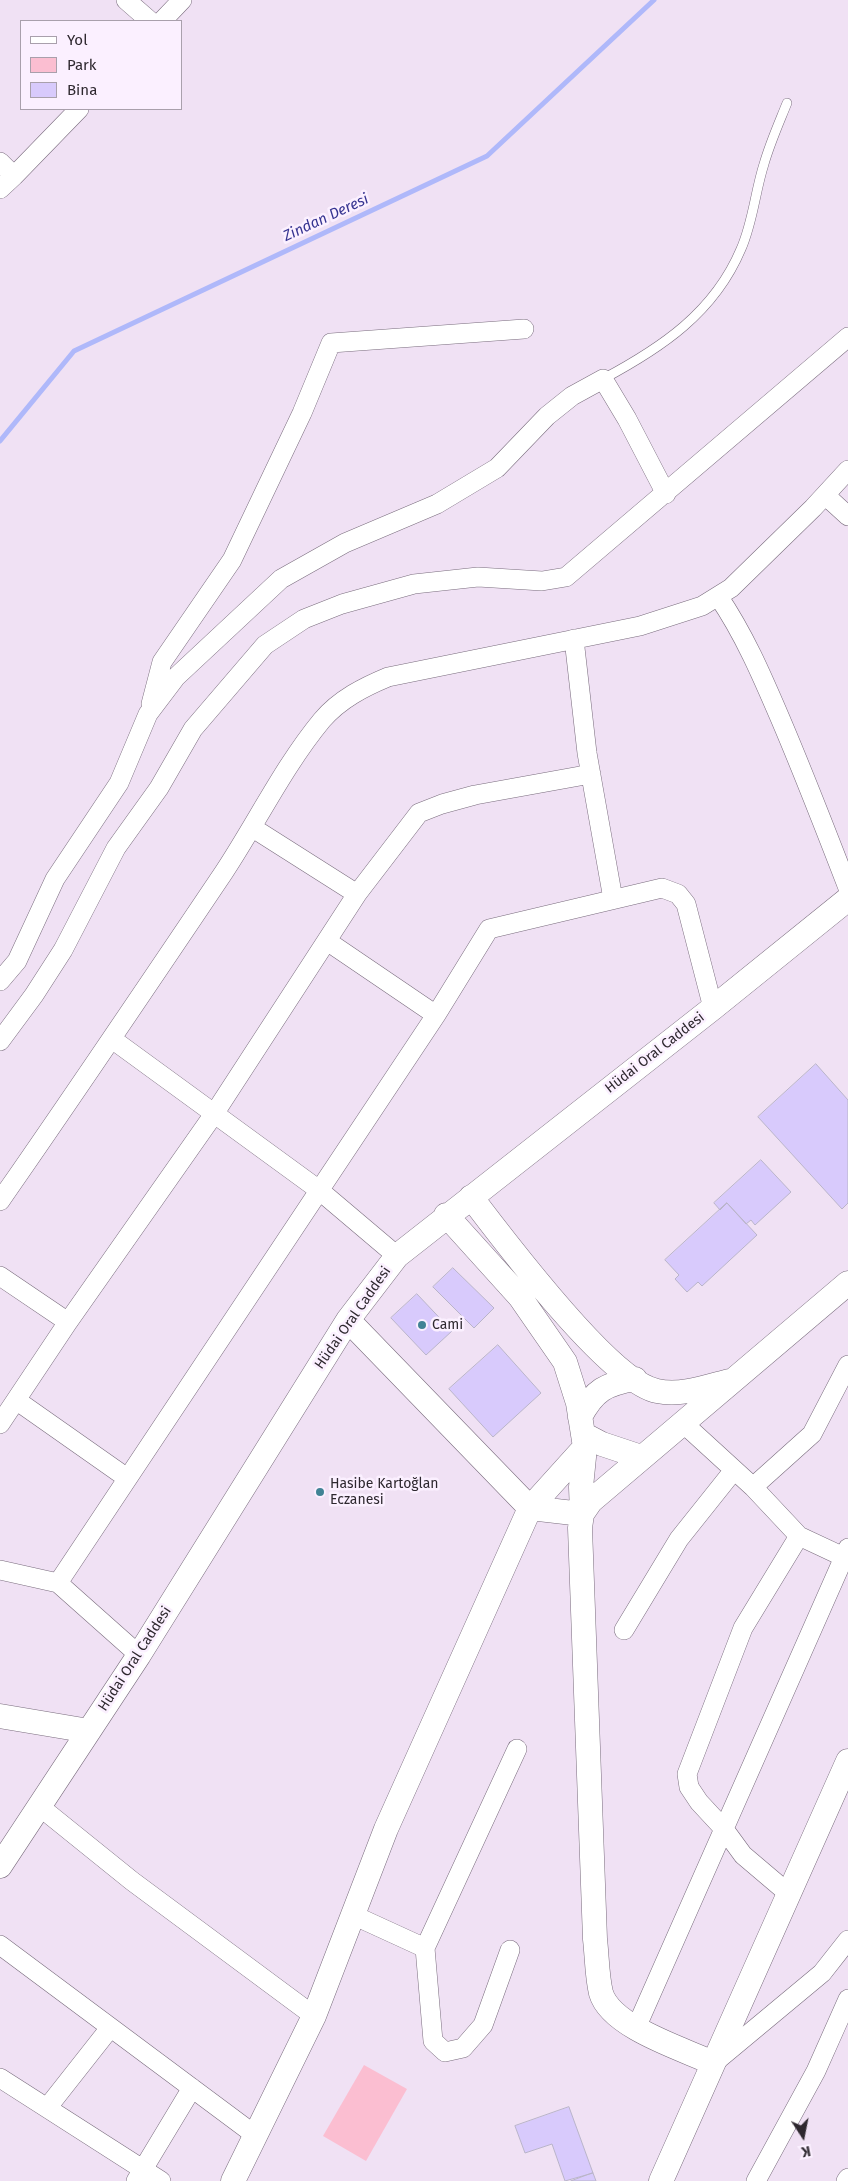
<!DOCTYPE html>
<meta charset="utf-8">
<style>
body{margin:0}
#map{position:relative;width:848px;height:2181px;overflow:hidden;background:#f0e1f4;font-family:"Fira Sans",sans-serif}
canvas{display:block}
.legend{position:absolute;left:20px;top:20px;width:162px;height:90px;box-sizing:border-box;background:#fbf0ff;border:1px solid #a9a0ac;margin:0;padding:6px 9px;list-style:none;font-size:15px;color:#2e282f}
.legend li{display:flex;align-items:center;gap:10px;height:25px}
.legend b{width:25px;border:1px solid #a9a0ac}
.north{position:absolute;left:778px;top:2111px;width:50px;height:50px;-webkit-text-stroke:4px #fbf0ff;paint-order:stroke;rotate:169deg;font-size:14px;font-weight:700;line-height:20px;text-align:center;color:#2e282f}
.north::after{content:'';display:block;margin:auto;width:18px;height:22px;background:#2e282f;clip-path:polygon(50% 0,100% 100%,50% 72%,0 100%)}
</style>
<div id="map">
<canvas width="848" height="2181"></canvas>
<ul class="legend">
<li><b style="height:6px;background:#fff"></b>Yol</li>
<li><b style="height:14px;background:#fbbed1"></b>Park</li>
<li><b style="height:14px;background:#d8cafc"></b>Bina</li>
</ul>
<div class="north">K</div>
</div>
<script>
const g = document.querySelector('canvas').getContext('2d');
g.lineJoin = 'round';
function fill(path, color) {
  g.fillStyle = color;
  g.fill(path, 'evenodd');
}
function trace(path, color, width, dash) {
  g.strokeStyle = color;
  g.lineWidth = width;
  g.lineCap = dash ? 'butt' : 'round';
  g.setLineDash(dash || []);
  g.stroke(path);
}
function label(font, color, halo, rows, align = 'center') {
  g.font = font + ' "Fira Sans",sans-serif';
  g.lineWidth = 5;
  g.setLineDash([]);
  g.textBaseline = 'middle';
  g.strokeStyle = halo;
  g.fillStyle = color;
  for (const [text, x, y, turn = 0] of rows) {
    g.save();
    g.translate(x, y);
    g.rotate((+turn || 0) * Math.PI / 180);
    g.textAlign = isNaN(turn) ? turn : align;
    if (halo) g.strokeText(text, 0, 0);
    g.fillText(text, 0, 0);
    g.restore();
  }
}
const green = new Path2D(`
 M364,2065L407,2089L366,2161L323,2136Z`);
const stream = new Path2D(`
 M0,441L74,351L487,156L654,0`);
const building = new Path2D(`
 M816,1064L848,1100V1203L842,1209L758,1117Z
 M761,1160L791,1192L755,1225L751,1220L746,1224L727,1203L720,1210L714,1203Z
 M727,1203L757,1235L702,1286L698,1282L687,1292L675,1279L679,1275L665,1260Z
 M453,1268L494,1308L474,1328L433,1287Z
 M417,1294L452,1331L426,1355L391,1318Z
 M498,1345L541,1393L493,1437L449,1389Z
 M569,2107L593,2173L565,2181L552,2144L525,2153L515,2126Z
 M593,2173L596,2181H571Z`);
const service = new Path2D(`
 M603,379C661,348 714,313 741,249C753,222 755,192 764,164C770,143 779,123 787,103`);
const minor = new Path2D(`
 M126,0L150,21
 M162,21L182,0
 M0,162L14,176L79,109
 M0,189L14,176
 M825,495L848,516
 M718,596C744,634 762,676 780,718C804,774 826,831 848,888
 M574,639L587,753L613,899
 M151,704L162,662L232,560L302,413L331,343L524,329
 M253,828L357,894
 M327,941L436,1015
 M0,981L17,961L55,879L119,783L148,714L176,677L281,579L345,543L437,504L497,468L547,416L572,396L603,379L627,419L666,494
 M112,1039L319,1190L397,1256
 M0,1041L34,995L63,950L116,848L159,788L193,729L265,645L304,619L342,604L414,584L478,577L542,581L566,577L848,337
 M0,1201C76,1092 150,982 224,872C257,822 284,766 322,720C340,699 364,687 388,677L640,626L702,606L731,588L813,508L848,470
 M0,1276L68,1322
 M16,1400L127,1478
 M683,1423L753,1487L799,1536L848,1559
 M0,1424L68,1322L214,1114L357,894L419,813L442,804L475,795L591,774
 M753,1487L812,1434L848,1365
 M0,1570L58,1583L139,1655
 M58,1583L436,1015L489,929L662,888L678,894L686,904L713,1008
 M624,1630L679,1539L734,1470
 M39,1806L132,1881L314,2016
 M789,1894L743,1855L724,1829L699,1802L689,1787L687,1774L743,1628L799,1536
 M353,1915L425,1948L433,2041L445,2052L463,2048L483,2025L510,1950
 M0,1945L255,2135
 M425,1948L517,1749
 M636,2028L848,1548
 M715,2062L822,1973L848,1940
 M0,2078L161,2181
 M47,2108L110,2028
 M136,2181L192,2088
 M756,2181L816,2071L848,1999
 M846,2181L848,2178`);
const tertiary = new Path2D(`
 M471,1197C503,1239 610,1382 657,1391C681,1396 706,1387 729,1381
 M446,1215L520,1297L565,1362L578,1403L585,1447L581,1487L582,1514L580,1528L595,1939C597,1956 597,1977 601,1993C611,2027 683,2049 713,2063
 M580,1417C594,1390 606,1384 635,1379
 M583,1434L602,1444L641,1457
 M530,1508L585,1447
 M530,1508L582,1514
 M582,1514L591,1501L848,1283
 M0,1716L89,1731
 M0,1866L139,1655L348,1320L397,1256L713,1008L848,899
 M233,2181L314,2016L386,1829L530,1508L348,1320
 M661,2181L848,1761`);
const markers = [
 [422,1325,5,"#418395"],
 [320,1492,5,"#418395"]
];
const streetNames = [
 ["Hüdai Oral Caddesi",655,1053,-38],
 ["Hüdai Oral Caddesi",353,1318,-55],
 ["Hüdai Oral Caddesi",135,1659,-57]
];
const poiNames = [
 ["Cami",432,1325],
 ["Hasibe Kartoğlan",330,1484],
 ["Eczanesi",330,1500]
];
const waterNames = [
 ["Zindan Deresi",326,218,-25]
];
fill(green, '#fbbed1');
trace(stream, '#afb8fa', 5);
fill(building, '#d8cafc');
trace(building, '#b9b4c9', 1);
trace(service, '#796c7d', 10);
trace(minor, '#796c7d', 20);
trace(tertiary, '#796c7d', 25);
trace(service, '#fff', 9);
trace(minor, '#fff', 19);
trace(tertiary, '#fff', 24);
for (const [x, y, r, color] of markers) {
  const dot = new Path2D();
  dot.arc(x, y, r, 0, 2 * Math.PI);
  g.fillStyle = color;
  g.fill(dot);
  trace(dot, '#fbf0ff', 2);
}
label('14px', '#2e282f', '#fbf0ff', streetNames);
label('14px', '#2e282f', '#fbf0ff', poiNames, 'left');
label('italic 15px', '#363491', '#fbf0ff', waterNames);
</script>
